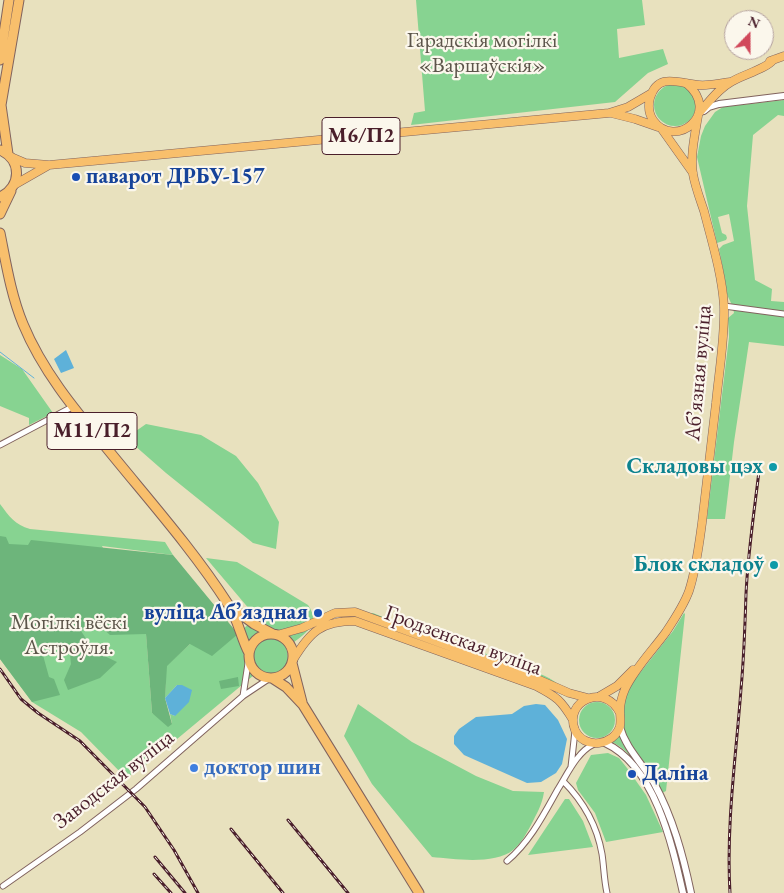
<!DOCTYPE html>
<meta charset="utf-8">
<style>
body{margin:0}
#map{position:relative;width:784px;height:893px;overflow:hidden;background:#e8e1be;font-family:"EB Garamond",serif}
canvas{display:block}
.north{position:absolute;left:724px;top:10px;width:50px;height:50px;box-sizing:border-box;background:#fbf7ec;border:1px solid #b4a19f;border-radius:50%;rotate:22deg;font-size:14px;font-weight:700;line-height:20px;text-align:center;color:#4a1f2b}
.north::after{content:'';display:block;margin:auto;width:18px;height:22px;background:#d1495b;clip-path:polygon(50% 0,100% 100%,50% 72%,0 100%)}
</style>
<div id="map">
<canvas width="784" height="893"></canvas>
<div class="north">N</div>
</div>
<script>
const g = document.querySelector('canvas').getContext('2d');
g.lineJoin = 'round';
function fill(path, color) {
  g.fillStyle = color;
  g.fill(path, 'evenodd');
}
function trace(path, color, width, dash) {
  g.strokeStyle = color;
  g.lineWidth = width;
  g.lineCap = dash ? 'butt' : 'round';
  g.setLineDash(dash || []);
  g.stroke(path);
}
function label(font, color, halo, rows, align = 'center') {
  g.font = font + ' "EB Garamond",serif';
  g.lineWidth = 4.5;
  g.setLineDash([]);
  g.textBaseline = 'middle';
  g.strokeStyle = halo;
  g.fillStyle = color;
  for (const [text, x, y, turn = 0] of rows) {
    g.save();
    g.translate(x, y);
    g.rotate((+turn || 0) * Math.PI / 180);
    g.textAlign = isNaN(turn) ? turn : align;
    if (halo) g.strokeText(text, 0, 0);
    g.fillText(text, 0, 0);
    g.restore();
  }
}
const green = new Path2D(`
 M416,0H642L645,25L617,29L619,58L663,49L668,64L648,73L615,102L411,125L414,113L425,111Z
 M654 105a21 21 0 1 1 42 0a21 21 0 1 1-42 0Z
 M784,100V116L778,115L753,135L747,206L755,280L772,289L771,301L784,302V346L749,342L734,442L725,519H707L729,337L728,318L734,313C733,305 729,300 727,294C725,279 722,264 719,249L723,245L734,241L729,214L718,217L722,233L726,235L727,238L726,240L717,243L697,157L701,136L705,126L715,112L723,107Z
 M0,355L22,369L53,413L29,425V418L0,406Z
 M146,424L201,435L236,456L258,483L279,522L276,549L253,543L166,473L126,438Z
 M0,504C9,516 15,525 30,529L165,542L173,555L102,546L146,633L152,713L172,724L170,714L175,716L177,685L165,698L166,666L190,644L238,634L256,617L206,558L237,562L308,605C323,626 301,636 286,648C293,668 278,680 260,670L147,764L126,778L81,732L32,702L0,659Z
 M373,613C419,632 467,646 514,664C529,670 548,675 559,685L503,661L429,637L371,614Z
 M684,613L685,614L666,791L662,793C656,783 650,772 644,762C639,756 633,750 629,744C618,726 622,700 632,683L673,631Z
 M579 720a18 18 0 1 1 36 0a18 18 0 1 1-36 0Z
 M358,704L412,742L476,776L513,791L544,792C542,805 537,813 531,825C526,834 521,844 513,850C495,865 454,859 432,857L372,784L344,736Z
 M619,734C627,759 653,776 658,800C641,784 638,752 611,742Z
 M608,753L619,758L631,773L630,775L633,778H634L646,795L663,832L606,842L595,813L578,790L576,783L591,755Z
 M565,799H569L583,821L593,847L528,855Z`);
const forest = new Path2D(`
 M0,536L6,537L9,544L28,545L31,540L173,555L238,634L212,656L190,644L167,666L165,698L172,724L168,727L152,713L146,634L110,635L96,622L81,631L94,651L117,662L100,678L68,690L64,680L71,664L69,645L41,648L49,677L54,679L60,695L32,702L0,659Z
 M238,677L239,686L221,689L219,681Z`);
const water = new Path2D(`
 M66,350L74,368L61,373L54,359Z
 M177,685H182L192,690L189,702L175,716L170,714L165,698Z
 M536,704L545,705L558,720L567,739L562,764L556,773L541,782L527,783L464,755L454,744V736L459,729L476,717L512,714L524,706Z`);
const stream = new Path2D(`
 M0,352L34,378`);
const minor = new Path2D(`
 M724,306L784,314
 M0,445L72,407
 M243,696L249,657
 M571,767L575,731
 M563,781C583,801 597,825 602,854C604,867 604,880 607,893
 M507,861C530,842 544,814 558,789C568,773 577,752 594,744
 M3,886L80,832L136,789L243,696L270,678`);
const tertiary = new Path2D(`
 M704,111L709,107L719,104L784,96
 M620,727C626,749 643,764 654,783C673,818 683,855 691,893
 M605,743C655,766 672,844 683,893`);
const primary = new Path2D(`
 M770,61L784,56
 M686,83C723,113 675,151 653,120C649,114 648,106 650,98C658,71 680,84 699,85C709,86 720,83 730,82
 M611,113L635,119L658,127
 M699,113C709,102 718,89 731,82C742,75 766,69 773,60
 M661,128L693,173
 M11,157L25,163L49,165L609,113L628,107L652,93
 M14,185L49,165
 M277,635L302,628L335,613L355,612L528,675L569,693L588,698
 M293,660C310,632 321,621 355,621L536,686C557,697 561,700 573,720
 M600,696L617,686L633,670
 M620,713C605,682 563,701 575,730C584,750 614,746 620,726C621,721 620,716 620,711C620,703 622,696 625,689C635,668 653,650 666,632C674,620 684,605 689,591C696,570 699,545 702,523C707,483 711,443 716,403C719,371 725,338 724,306C722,274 712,242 704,211C700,199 695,186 693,174C690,156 695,134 698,116`);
const trunk = new Path2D(`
 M0,60L9,0
 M0,150C22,159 22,187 0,197
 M8,154L1,105L19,0
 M0,214L11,191
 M0,233C6,263 11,295 23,324C42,370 74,409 105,446C147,498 192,548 228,604C238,619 241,638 249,653
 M230,606L254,624L273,634
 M249 656a22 22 0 1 1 44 0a22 22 0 1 1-44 0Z
 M292,663L302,702
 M272,678L286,687L303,705L419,893`);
const rail = new Path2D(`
 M0,669L21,699L38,713L80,741L145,807L174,850L198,893
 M288,820L348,893
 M231,829L283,893
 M155,857L185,893
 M154,874L171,893
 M730,893C726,825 736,756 741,689C744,657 745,626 746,594C748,551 755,506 760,463`);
const markers = [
 [76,177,5,"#1a4fb4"],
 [773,467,5,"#0f9aa8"],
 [774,565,5,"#0f9aa8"],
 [318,613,5,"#1a4fb4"],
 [194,768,5,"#3f7fe0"],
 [632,774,5,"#1a4fb4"]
];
const shields = [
 [361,136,78],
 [92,431,90]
];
const shieldNames = [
 ["М6/П2",361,136],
 ["М11/П2",92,431]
];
const parkNames = [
 ["Гарадскія могілкі",482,41],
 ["«Варшаўскія»",482,66],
 ["Могілкі вёскі",69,623],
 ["Астроўля.",69,648]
];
const transitNames = [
 ["паварот ДРБУ-157",86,177],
 ["вуліца Абʼяздная",308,613,"right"],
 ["Даліна",642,774]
];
const streetNames = [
 ["Абʼязная вуліца",699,373,-85],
 ["Гродзенская вуліца",463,641,20],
 ["Заводская вуліца",114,780,-38]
];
const cultureNames = [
 ["Складовы цэх",763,467],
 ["Блок складоў",764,565]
];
const shopNames = [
 ["доктор шин",204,768]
];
fill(green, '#87d391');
fill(forest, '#6db57b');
fill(water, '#5eb1d9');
trace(stream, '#5eb1d9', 1);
trace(minor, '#81635e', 7);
trace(tertiary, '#81635e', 8);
trace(primary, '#81635e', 9);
trace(trunk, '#81635e', 11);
trace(minor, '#fff', 5);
trace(tertiary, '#fff', 6);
trace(primary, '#f8bf6c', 8);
trace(trunk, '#f8bf6c', 9);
trace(rail, '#4a1f2b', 3);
trace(rail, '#fbf7ec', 1, [4]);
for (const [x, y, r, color] of markers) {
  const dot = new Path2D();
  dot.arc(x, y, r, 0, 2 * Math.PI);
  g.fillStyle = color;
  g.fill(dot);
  trace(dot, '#fbf7ec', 2);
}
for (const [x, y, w] of shields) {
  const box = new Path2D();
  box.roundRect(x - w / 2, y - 18.5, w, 37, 4);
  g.fillStyle = '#fbf7ec';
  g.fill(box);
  trace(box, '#4a1f2b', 1);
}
label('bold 21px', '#4a1f2b', null, shieldNames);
label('22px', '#5c554a', '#fbf7ec', parkNames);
label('bold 22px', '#164399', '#fbf7ec', transitNames, 'left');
label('22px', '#4a1f2b', '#fbf7ec', streetNames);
label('bold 22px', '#0d838f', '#fbf7ec', cultureNames, 'right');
label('bold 22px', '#366cbe', '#fbf7ec', shopNames, 'left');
</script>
